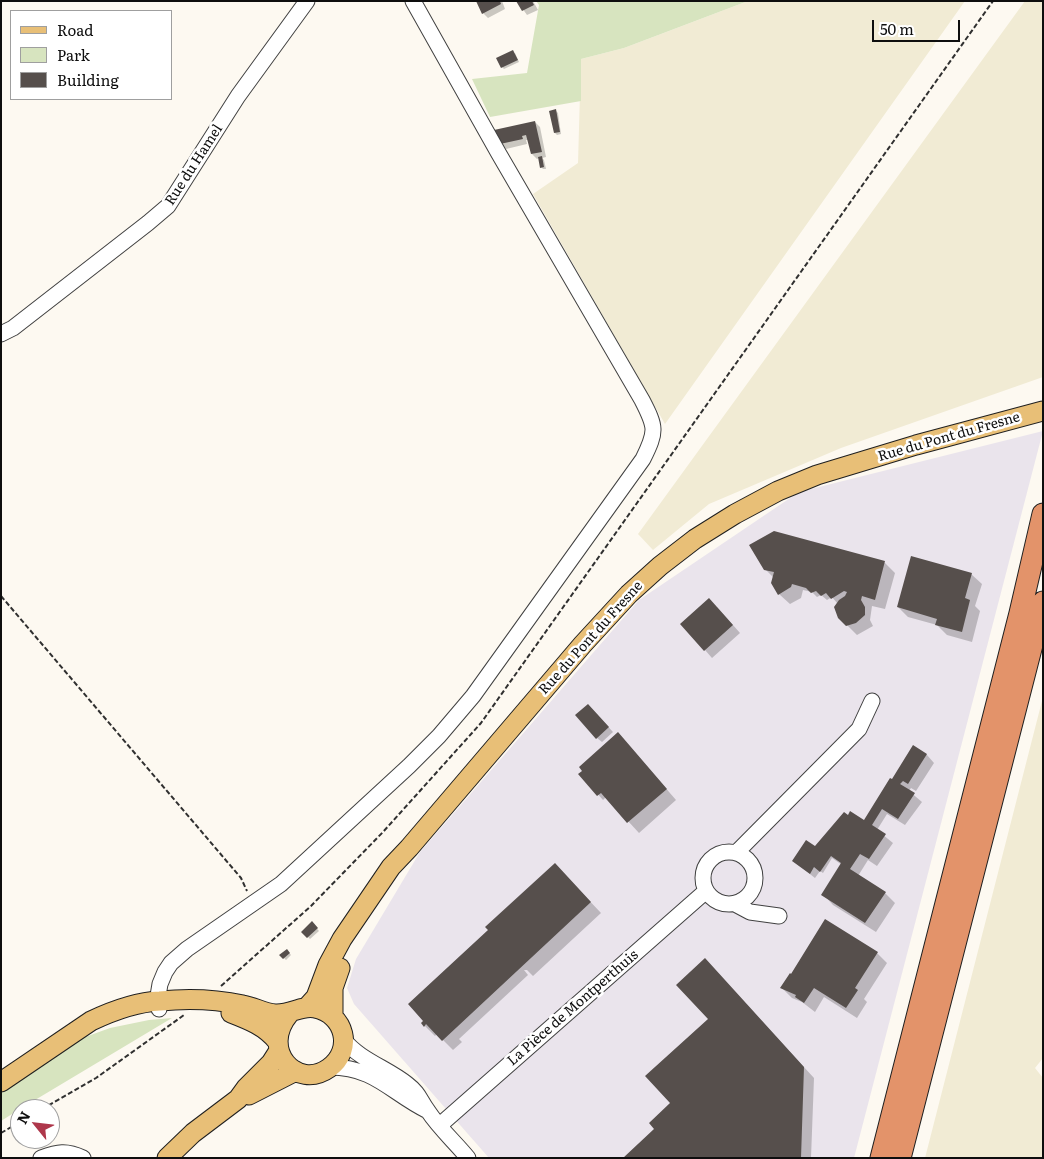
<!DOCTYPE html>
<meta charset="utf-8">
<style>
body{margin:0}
#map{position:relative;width:1044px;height:1159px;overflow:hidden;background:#fdf9f1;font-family:Literata,serif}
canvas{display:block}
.frame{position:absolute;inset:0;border:2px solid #0e0e0e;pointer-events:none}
.legend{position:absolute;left:10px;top:10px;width:162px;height:90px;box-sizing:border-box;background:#fff;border:1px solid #9f9f9f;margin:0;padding:6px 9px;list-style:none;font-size:15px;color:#0e0e0e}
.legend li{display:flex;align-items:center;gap:10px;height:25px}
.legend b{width:25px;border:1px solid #9f9f9f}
.north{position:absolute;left:10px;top:1099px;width:50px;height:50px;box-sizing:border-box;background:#fff;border:1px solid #9f9f9f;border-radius:50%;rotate:299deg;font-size:14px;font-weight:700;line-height:20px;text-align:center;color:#0e0e0e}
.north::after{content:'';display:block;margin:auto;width:18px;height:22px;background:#ae374b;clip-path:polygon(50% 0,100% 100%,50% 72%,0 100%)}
.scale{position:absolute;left:872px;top:20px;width:88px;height:22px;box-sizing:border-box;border:2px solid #0e0e0e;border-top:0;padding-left:6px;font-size:15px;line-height:18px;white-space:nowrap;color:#0e0e0e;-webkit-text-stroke:4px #fff;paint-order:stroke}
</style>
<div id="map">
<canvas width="1044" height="1159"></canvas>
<div class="frame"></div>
<ul class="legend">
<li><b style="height:6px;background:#e8bf77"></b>Road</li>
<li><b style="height:14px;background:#d7e4bf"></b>Park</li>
<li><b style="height:14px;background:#564f4c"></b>Building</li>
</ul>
<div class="north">N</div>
<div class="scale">50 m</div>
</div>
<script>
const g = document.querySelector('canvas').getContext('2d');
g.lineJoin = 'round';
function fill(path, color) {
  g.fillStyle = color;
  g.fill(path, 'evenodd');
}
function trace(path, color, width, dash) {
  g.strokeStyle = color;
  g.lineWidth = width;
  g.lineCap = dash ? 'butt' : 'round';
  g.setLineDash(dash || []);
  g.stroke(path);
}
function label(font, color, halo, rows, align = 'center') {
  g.font = font + ' Literata,serif';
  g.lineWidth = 5;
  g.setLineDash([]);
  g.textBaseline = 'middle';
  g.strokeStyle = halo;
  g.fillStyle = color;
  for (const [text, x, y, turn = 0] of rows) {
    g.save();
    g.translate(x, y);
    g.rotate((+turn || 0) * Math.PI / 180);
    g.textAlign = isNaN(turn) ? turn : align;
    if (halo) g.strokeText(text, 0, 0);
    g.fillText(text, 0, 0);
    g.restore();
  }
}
const industrial = new Path2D(`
 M1043,431L854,1158H489L354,1004L347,988L356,959L420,852L639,600L799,492Z`);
const farmland = new Path2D(`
 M748,1H965L665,424L533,194L578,163L581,59L624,48Z
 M1025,1H1043V377L841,448L709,504L653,550L638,534Z
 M1043,697V1058L1035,1068L1043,1078V1158H925Z`);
const green = new Path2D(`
 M536,1H748L624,48L581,59V101L490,117L472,79L527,73L539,5Z
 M172,1018L20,1109L1,1121V1089L77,1040L110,1028L149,1020Z`);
const shadow = new Path2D(`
 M477,1H502L505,9L488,18L483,13Z
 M517,1H533L538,10L527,15Z
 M515,53L519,62L504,69L502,67Z
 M556,111L558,113L561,134L557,135L555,133Z
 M535,122L540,127L546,157L542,158L544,160L546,169H543L541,167L539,158L537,159L532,154L529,140H526L527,144L506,149L501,144Z
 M774,533L885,563L895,573L885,609L872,606L870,620L873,626L857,635L847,625L841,600L837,603L832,597L827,600L821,595L817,597L812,592L803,590L801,598L790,604L779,594L774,578L765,569Z
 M971,574L982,584L975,606L980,611L972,642L947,635L937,625L908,617L898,607Z
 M717,607L740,633L712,658L705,650Z
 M593,710L613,732L602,742L597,738Z
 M914,747L927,755L934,763L916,791L911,788L909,791L922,802L905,825L887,814L877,830L893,843L877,866L868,860L858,876L885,893L895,903L876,932L833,905L823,894L842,865L832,858L823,873L820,871L815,878L793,861L864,822L892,782Z
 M631,748L676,800L639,833L606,797L603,800L580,774Z
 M565,875L601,913L533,976L527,970H524L528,975L459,1039L462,1042L453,1050L437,1034L435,1036L422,1023Z
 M312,923L319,931L310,939L303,932Z
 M287,950L291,955L286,960L281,955Z
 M877,953L887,963L864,999L867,1002L857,1018L824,997L815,1012L802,1002L792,998L782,988L802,958Z
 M715,970L814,1078L811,1158H625L656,1129L670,1105L710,1019Z`);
const building = new Path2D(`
 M476,1H500L501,4L482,14Z
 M516,1H532L534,5L522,11Z
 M513,50L518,60L501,68L496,58Z
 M556,109L560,132L554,133L549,111Z
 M535,121L542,152L531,154L526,135L522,136L523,139L500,144L494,130Z
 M542,156L544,167L540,168L538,157Z
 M774,531L885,561L875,600L862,596L861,600L865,607V615L856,623L846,626L838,618L834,607L839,600L845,596L847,592L844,591L831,599L826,593L821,596L816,591L811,593L806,588L792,584L791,587L778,595L771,583L774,572L764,570L749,545Z
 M911,556L972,573L965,598L970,600L962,632L935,625L937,619L897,607Z
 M709,598L733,625L704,651L680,624Z
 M588,704L609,727L596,739L575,715Z
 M618,732L667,789L627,823L601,793L597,796L578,774L582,771L579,767Z
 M913,745L927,754L908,784L903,781L900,784L915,793L898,819L882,809L872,825L886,834L869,859L860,854L850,869L886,892L865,923L821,895L841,863L831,856L820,872L814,867L810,874L792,861L806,840L815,846L844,812L848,815L850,811L864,820L890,778L892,779Z
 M555,863L591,902L442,1041L426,1024L424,1027L421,1023L423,1021L408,1004L488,930L485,927Z
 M825,919L878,952L855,988L858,990L846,1008L814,988L804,1003L795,997L796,995L780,988L790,973L791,974Z
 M312,921L318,928L307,938L301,932Z
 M287,949L290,953L283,959L279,955Z
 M705,958L804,1067L801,1158H623L654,1129L649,1123L670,1103L645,1076L708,1019L676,985Z`);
const path = new Path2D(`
 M1,596L241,878L247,891
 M221,986L311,906L383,832L481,723L993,1
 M42,1109L96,1078L184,1015
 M1,1133L20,1122`);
const minor = new Path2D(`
 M1,334L13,328L148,223L168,206L238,96L307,1
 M703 878a26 26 0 1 1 52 0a26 26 0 1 1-52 0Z
 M736,853L859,729L872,701
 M735,904L750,912L779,916
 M159,1009L158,996L160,984L165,972L171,963L187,949L281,884L409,766L439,736L473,696L643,459C657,431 656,427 642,400L499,154L413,1
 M344,1040C360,1060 387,1068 407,1084C420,1094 419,1099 428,1111C439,1128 455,1142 468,1158
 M330,1067C375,1067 391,1093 428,1111
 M440,1125L706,891
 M41,1158C58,1152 66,1150 83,1158`);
const major = new Path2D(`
 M307,1007L316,997L328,965L342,939L391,867L409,848L583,644L629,594L660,566L695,539L735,514L778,491L817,475L916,445L1043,411
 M231,1013C249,1020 265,1026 277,1041
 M333,1016V988L340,968
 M1,1082L91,1021C112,1011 136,1002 160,1001C188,998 215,999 243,1005C254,1007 264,1013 275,1014C291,1015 301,1005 315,1008C345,1014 354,1050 329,1068C297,1091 259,1050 289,1014
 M249,1095L296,1071
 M167,1158L193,1133L238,1099L246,1088L271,1063L278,1052`);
const highway = new Path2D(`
 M881,1158L1020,613L1043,514
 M900,1158L1043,602`);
const streetNames = [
 ["Rue du Hamel",194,165,-57],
 ["Rue du Pont du Fresne",949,437,-16],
 ["Rue du Pont du Fresne",591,638,-48],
 ["La Pièce de Montperthuis",573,1008,-41]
];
fill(industrial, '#eae4ec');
fill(farmland, '#f1ebd4');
fill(green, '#d7e4bf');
fill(shadow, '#0003');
fill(building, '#564f4c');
trace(minor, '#414141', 17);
trace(major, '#1f1f1f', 21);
trace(highway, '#1f1f1f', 23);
trace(path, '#303030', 2, [5, 2.5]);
trace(minor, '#fff', 15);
trace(major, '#e8bf77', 19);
trace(highway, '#e3936a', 21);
label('14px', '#0e0e0e', '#fff', streetNames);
</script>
